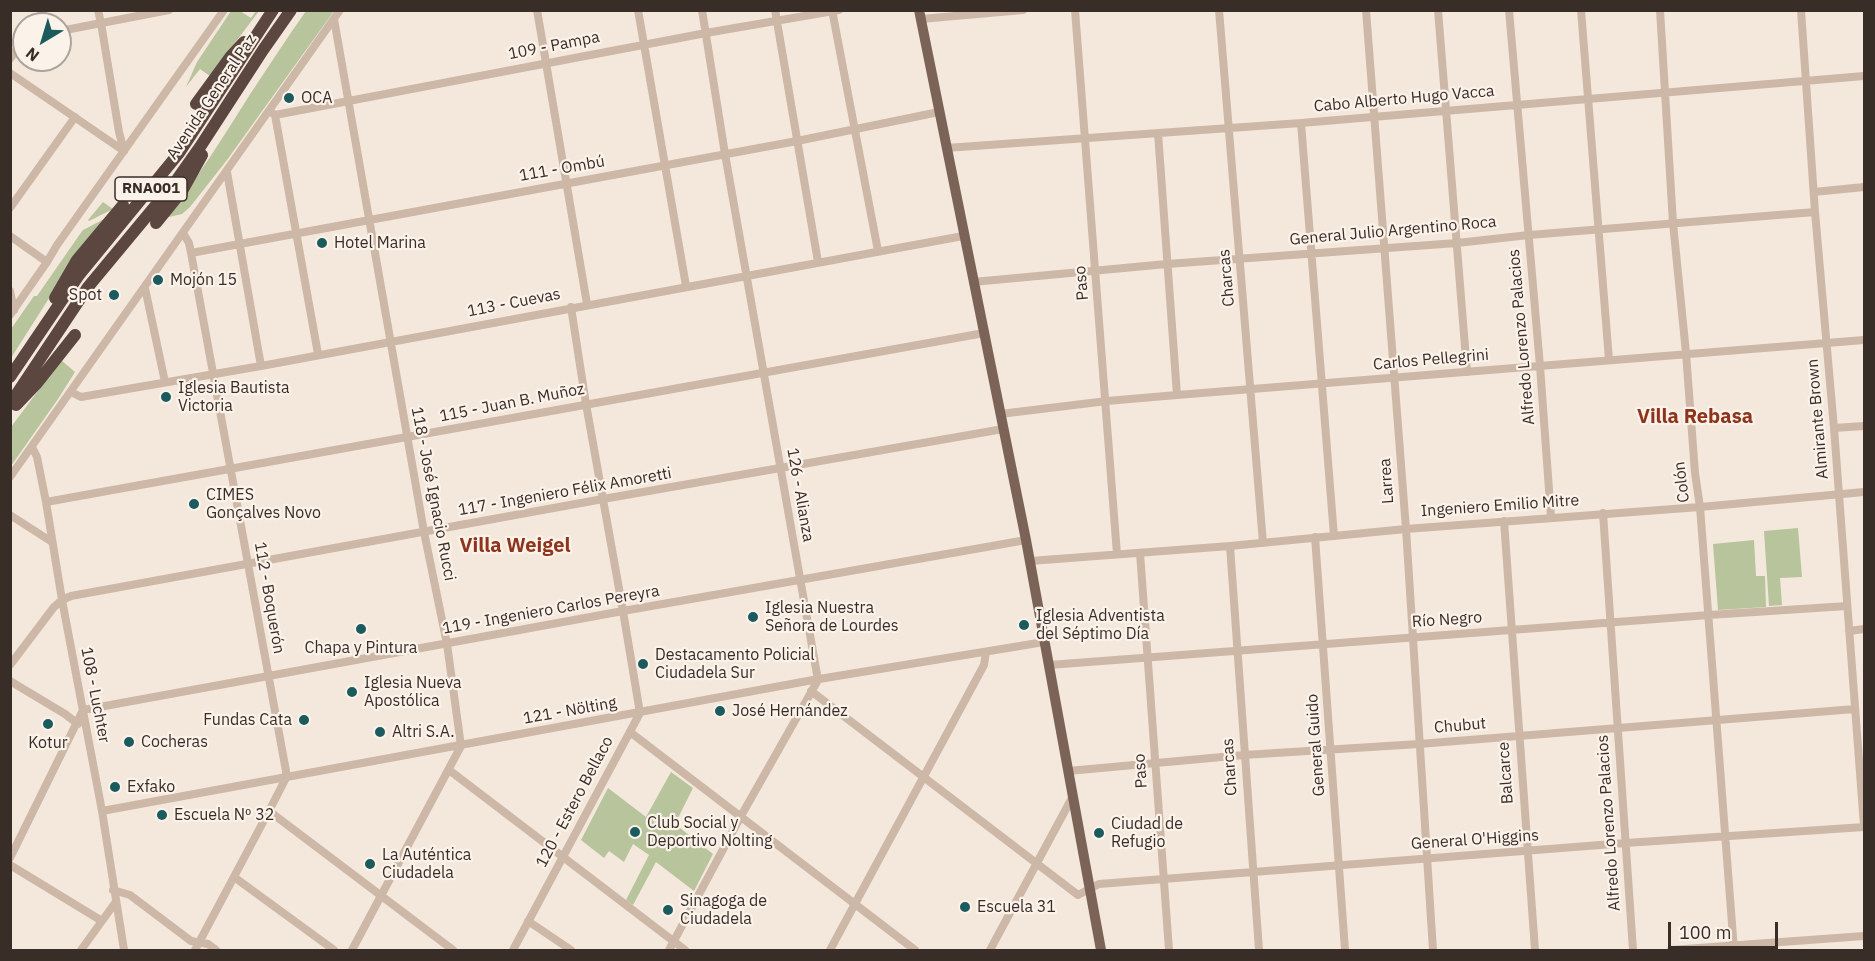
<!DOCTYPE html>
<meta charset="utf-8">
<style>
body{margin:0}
#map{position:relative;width:1875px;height:961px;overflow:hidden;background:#f4e8dd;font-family:"IBM Plex Sans",sans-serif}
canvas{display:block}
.frame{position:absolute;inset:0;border:12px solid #392d28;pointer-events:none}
.north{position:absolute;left:12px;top:12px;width:60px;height:60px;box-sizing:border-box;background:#fbf3ea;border:2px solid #ada49c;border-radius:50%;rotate:218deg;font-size:16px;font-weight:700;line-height:24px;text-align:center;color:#392d28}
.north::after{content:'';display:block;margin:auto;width:21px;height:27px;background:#1b5b5e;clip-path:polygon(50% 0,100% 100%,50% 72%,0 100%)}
.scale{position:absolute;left:1668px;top:922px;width:110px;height:27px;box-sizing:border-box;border:3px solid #392d28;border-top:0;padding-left:8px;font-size:18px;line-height:21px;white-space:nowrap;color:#392d28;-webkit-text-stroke:4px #fbf3ea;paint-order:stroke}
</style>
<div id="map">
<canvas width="1875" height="961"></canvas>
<div class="frame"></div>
<div class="north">N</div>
<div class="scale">100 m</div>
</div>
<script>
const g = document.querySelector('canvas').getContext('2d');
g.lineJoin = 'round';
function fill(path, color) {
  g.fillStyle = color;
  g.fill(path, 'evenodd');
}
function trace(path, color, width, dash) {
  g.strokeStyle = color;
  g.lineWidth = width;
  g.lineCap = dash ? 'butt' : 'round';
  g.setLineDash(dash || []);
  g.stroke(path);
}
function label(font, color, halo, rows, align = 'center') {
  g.font = font + ' "IBM Plex Sans",sans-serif';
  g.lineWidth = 4.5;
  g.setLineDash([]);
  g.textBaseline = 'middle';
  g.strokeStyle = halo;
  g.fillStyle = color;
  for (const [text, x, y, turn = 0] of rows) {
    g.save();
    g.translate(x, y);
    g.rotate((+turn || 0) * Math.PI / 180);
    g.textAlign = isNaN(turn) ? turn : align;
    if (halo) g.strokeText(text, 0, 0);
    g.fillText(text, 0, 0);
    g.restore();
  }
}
const green = new Path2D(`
 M231,11H240L251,18L256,11H259L210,76L200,69L186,87L197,62Z
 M306,11H334L227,160L190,207L182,214L165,218C197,180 223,137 249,96C268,67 287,38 306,11Z
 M103,202L113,209L89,221L88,220Z
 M108,217L74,259L11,358V329L34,296H37L80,234L83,230Z
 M61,360L75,372L58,399L11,466V427Z
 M1798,528L1802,577L1780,578L1782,605L1769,606L1764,531Z
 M1754,540L1756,576H1765L1766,607L1718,610L1713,544Z
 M671,772L693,788L675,824L713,854L694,891L656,862L633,905L626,900L649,855L633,844L624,862L609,851L604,858L581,840L608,788L646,817Z`);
const minor = new Path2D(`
 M98,10L101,23L119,132L124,151
 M537,10L587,304
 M638,10L686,286
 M775,10L818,262
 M832,10L878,251
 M1075,10L1117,554
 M1219,10L1263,543
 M1366,10L1406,529L1433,950
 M1438,10L1467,372
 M1509,10L1540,366L1551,517
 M1581,10L1609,360
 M1660,10L1673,223L1686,353L1695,473L1700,507L1734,950
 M1801,10L1815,212L1834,428L1864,826
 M334,19L424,532L447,644L461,746L352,950
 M921,19L1023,10
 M34,24L44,10
 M60,31L169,10
 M10,59L24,38
 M10,73L124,151
 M271,112L275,115L318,354
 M275,115L706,33L839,10
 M1301,123L1334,536
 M1158,133L1177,395
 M946,148L1301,123L1864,76
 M227,172L261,366
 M1814,192L1864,187
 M10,208L75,117
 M183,233L189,243L191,253L286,771V778L269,811L195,950
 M10,236L47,262
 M191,253L797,141L939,112
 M973,282L1167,264L1457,243L1529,235L1815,212
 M145,288L165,382
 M10,291L14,310
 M10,315L47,262L57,245L224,10
 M71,392L81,397L261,366L963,236
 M1000,414L1107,401L1177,395L1864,340
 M1834,428L1864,426
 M32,447L37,457L46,502L62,600L102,811L124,950
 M10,477L340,10
 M46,502L984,333
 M1603,513L1633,950
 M10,515L52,542
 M1504,521L1535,950
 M1315,537L1345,950
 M1230,546L1259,950
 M1140,553L1169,950
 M1030,561L1230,546L1406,529L1700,507L1864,492
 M1849,631L1864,629
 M10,665L54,607L62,600L71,596L603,499L1003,429
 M1049,665L1709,615L1847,606
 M10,681L65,714L78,724
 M811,691L1078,895L1099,884L1626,843L1864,827
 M83,710L623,611L1026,540
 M630,732L915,950
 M449,770L685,950
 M1068,771L1244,755L1419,744L1855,709
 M102,811L813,680L1044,642
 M269,811L453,950
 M10,858L83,710
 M10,865L102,921
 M234,877L334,950
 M113,890L130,895L191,941L208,944L216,950
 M528,921L571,950
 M81,950L115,903
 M513,950L640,713L623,611L586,404L571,307
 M669,950L741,816L818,680L725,154L702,10
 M830,950L984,665L986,652
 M990,950L1073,796
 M1671,950L1864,936`);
const major = new Path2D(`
 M919,10L1026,540L1101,950`);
const highway = new Path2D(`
 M196,104L231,56L244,42
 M156,223L182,191L202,155
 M55,298L77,260L123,205
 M10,377L79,275L179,153L273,10
 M10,404L88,287L176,181L200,147L263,50L291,10
 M16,405L37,383L75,335`);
const markers = [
 [289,98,6,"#1b5b5e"],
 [322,243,6,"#1b5b5e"],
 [158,280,6,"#1b5b5e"],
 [114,295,6,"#1b5b5e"],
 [166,397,6,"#1b5b5e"],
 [194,504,6,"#1b5b5e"],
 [753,617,6,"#1b5b5e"],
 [1024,625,6,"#1b5b5e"],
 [361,629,6,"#1b5b5e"],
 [643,664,6,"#1b5b5e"],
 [352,692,6,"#1b5b5e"],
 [720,711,6,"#1b5b5e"],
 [304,720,6,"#1b5b5e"],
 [48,724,6,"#1b5b5e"],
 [380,732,6,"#1b5b5e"],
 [129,742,6,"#1b5b5e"],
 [115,787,6,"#1b5b5e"],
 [162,815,6,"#1b5b5e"],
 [635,832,6,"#1b5b5e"],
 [1099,833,6,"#1b5b5e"],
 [370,864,6,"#1b5b5e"],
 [965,907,6,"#1b5b5e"],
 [668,910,6,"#1b5b5e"]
];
const shields = [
 [151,189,72]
];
const shieldNames = [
 ["RNA001",151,189]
];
const streetNames = [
 ["109 - Pampa",554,46,-11],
 ["Avenida General Paz",212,97,-56],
 ["Cabo Alberto Hugo Vacca",1404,99,-5],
 ["111 - Ombú",562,169,-10],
 ["General Julio Argentino Roca",1393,231,-5],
 ["Charcas",1227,278,-95],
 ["Paso",1082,283,-95],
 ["113 - Cuevas",514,303,-11],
 ["Alfredo Lorenzo Palacios",1522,337,-95],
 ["Carlos Pellegrini",1431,360,-5],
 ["115 - Juan B. Muñoz",512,403,-11],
 ["Almirante Brown",1818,419,-95],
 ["Larrea",1387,481,-94],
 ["Colón",1682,482,-97],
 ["117 - Ingeniero Félix Amoretti",565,492,-10],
 ["118 - José Ignacio Rucci",433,494,79],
 ["126 - Alianza",800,495,80],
 ["Ingeniero Emilio Mitre",1500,506,-4],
 ["112 - Boquerón",269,598,80],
 ["119 - Ingeniero Carlos Pereyra",551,610,-10],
 ["Río Negro",1447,620,-4],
 ["108 - Luchter",95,695,79],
 ["121 - Nölting",570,711,-10],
 ["Chubut",1460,726,-5],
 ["General Guido",1316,745,-94],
 ["Charcas",1230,767,-94],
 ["Paso",1141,771,-94],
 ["Balcarce",1506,773,-94],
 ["120 - Estero Bellaco",575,802,-62],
 ["Alfredo Lorenzo Palacios",1609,823,-94],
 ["General O'Higgins",1475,840,-4]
];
const poiNames = [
 ["OCA",301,98],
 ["Hotel Marina",334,243],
 ["Mojón 15",170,280],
 ["Spot",102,295,"right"],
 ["Iglesia Bautista",178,388],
 ["Victoria",178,406],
 ["CIMES",206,495],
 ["Gonçalves Novo",206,513],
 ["Iglesia Nuestra",765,608],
 ["Señora de Lourdes",765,626],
 ["Iglesia Adventista",1036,616],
 ["del Séptimo Día",1036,634],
 ["Chapa y Pintura",361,648,"center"],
 ["Destacamento Policial",655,655],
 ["Ciudadela Sur",655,673],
 ["Iglesia Nueva",364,683],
 ["Apostólica",364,701],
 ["José Hernández",732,711],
 ["Fundas Cata",292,720,"right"],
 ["Altri S.A.",392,732],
 ["Cocheras",141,742],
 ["Kotur",48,743,"center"],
 ["Exfako",127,787],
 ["Escuela Nº 32",174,815],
 ["Club Social y",647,823],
 ["Deportivo Nolting",647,841],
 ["Ciudad de",1111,824],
 ["Refugio",1111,842],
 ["La Auténtica",382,855],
 ["Ciudadela",382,873],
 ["Sinagoga de",680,901],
 ["Ciudadela",680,919],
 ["Escuela 31",977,907]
];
const quarterNames = [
 ["Villa Rebasa",1695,417],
 ["Villa Weigel",515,546]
];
fill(green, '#b8c49b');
trace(minor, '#cdb8a7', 8);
trace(major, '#7c6358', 10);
trace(highway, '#5b473f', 12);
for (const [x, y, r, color] of markers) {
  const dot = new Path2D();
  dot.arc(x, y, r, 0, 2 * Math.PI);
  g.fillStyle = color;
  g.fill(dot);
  trace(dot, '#fbf3ea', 2);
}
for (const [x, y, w] of shields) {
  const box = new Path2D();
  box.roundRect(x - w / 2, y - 12, w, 24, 4.5);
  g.fillStyle = '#fbf3ea';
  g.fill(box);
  trace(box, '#392d28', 1.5);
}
label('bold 15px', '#392d28', null, shieldNames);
label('16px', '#392d28', '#fbf3ea', streetNames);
label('16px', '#392d28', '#fbf3ea', poiNames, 'left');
label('bold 20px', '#8e341c', '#fbf3ea', quarterNames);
</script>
